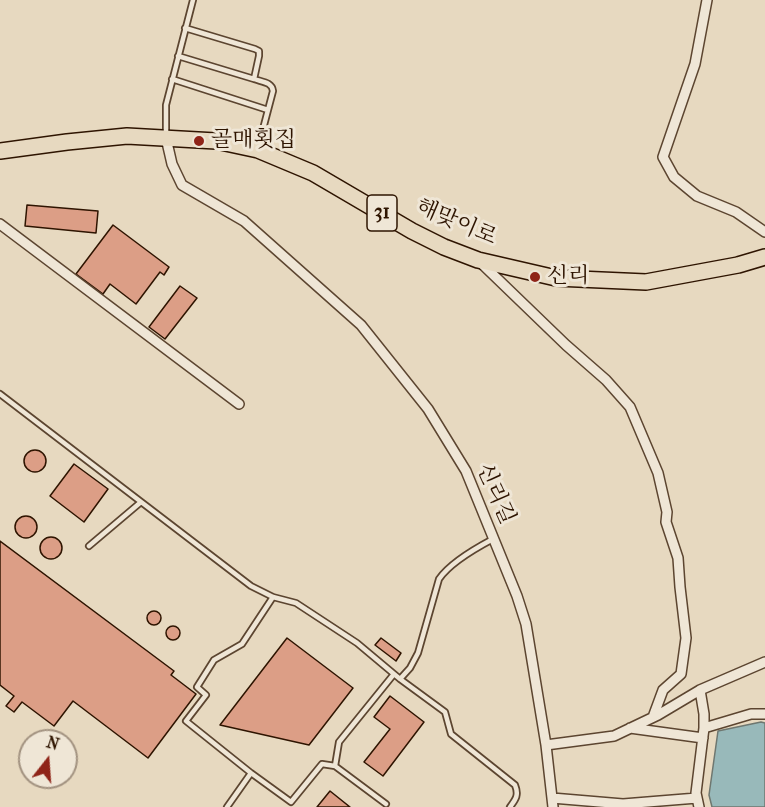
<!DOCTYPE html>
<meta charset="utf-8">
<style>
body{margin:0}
#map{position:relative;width:765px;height:807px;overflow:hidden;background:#e7d9c0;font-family:"IM FELL French Canon",serif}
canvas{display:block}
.north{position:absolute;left:18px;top:729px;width:60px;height:60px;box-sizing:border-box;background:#efe6d6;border:2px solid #a29280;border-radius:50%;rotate:17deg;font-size:16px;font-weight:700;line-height:24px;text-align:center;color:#2e1400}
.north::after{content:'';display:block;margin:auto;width:21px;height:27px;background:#8f2418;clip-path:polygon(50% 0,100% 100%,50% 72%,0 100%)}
</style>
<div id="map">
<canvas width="765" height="807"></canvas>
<div class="north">N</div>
</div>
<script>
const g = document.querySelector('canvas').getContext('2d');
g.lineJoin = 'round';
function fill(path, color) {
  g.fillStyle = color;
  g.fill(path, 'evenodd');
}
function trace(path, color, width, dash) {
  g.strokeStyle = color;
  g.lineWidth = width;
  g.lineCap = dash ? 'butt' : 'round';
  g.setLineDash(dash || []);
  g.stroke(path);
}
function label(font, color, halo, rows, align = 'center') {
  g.font = font + ' "IM FELL French Canon","Noto Serif KR",serif';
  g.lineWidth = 6;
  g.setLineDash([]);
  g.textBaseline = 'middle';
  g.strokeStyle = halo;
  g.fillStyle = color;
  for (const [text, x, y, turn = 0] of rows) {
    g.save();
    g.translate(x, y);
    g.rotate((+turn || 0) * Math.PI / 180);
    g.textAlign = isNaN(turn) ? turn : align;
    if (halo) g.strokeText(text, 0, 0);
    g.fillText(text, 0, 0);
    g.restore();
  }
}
const water = new Path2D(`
 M761,722L765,723V807H712L709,795L718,731Z`);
const building = new Path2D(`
 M27,205L98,211L96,233L25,226Z
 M113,225L169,267L164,275L160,272L136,304L110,284L103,294L76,274Z
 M180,286L197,298L165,339L149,327Z
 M24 461a11 11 0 1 1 22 0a11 11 0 1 1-22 0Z
 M74,464L108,489L84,522L50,496Z
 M15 527a11 11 0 1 1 22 0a11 11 0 1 1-22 0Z
 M40 548a11 11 0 1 1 22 0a11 11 0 1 1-22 0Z
 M0,541L174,671L171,675L196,694L148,758L73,701L54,726L22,702L14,712L6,706L14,696L0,685Z
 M147 618a7 7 0 1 1 14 0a7 7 0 1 1-14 0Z
 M166 633a7 7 0 1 1 14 0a7 7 0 1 1-14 0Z
 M287,638L353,688L309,745L220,725Z
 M381,638L401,653L396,661L375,645Z
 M390,696L424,722L383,776L364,762L390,729L374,717Z
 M330,791L350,807H317Z`);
const lane = new Path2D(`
 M185,28L255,49L259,51V56L254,79C262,82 272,82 273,91L258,148
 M178,56L254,79
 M172,79L268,110
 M166,135V105L193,0
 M0,394L251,586L273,597L296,603L357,643L400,679L445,712L451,734L515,785C519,795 516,799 510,807
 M89,546L141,502
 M273,597L242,644L214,660L197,687L206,695L186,721L251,773L291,802L322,764L335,766
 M400,679L410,668L418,653L439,579C450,563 476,548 493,539
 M386,804L335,766L339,742L394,674
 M227,807L251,773`);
const street = new Path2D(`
 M707,0L695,64L663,157L674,177L697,196L736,212L765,232
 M166,138L172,164L182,185L244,221L361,325L428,409L466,471L517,596L526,624L546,745L553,807
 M0,224L239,404
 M480,262L566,345L606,380L630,407L658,473L667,512L666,522L678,558L680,587L686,638L681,674L663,690L653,717
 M700,690L704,714V728
 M630,728L703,738
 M546,745L614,736L658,715L700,690L765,662
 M552,798L623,804L697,798
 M699,807L696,793L704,728L751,714H765`);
const primary = new Path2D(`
 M0,151L67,142L127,136L216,141L258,150L313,173L412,231L444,247L478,260L556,278L646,282L738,265L765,257`);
const markers = [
 [199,141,6,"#8f2418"],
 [535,277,6,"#8f2418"]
];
const shields = [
 [382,213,30]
];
const shieldNames = [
 ["31",382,213]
];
const poiNames = [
 ["골매횟집",211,141],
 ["신리",547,277]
];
const streetNames = [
 ["해맞이로",456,223,23],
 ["신리길",495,494,66]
];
fill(water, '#98b9ba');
trace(water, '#6e7770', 1.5);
fill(building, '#dc9e86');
trace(building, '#2e1400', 1.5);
trace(lane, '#5c4530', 8);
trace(street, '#5c4530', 12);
trace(primary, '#2e1400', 18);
trace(lane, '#efe6d6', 4.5);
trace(street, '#efe6d6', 9);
trace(primary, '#e7d9c0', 15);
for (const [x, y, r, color] of markers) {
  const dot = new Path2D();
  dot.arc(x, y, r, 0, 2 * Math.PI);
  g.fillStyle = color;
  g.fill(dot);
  trace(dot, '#efe6d6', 2);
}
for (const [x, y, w] of shields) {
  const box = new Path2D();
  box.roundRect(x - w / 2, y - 18, w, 36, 4.5);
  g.fillStyle = '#efe6d6';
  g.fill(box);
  trace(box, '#2e1400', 1.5);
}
label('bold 21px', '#2e1400', null, shieldNames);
label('22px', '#2e1400', '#efe6d6', poiNames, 'left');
label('22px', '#2e1400', '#efe6d6', streetNames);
</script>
